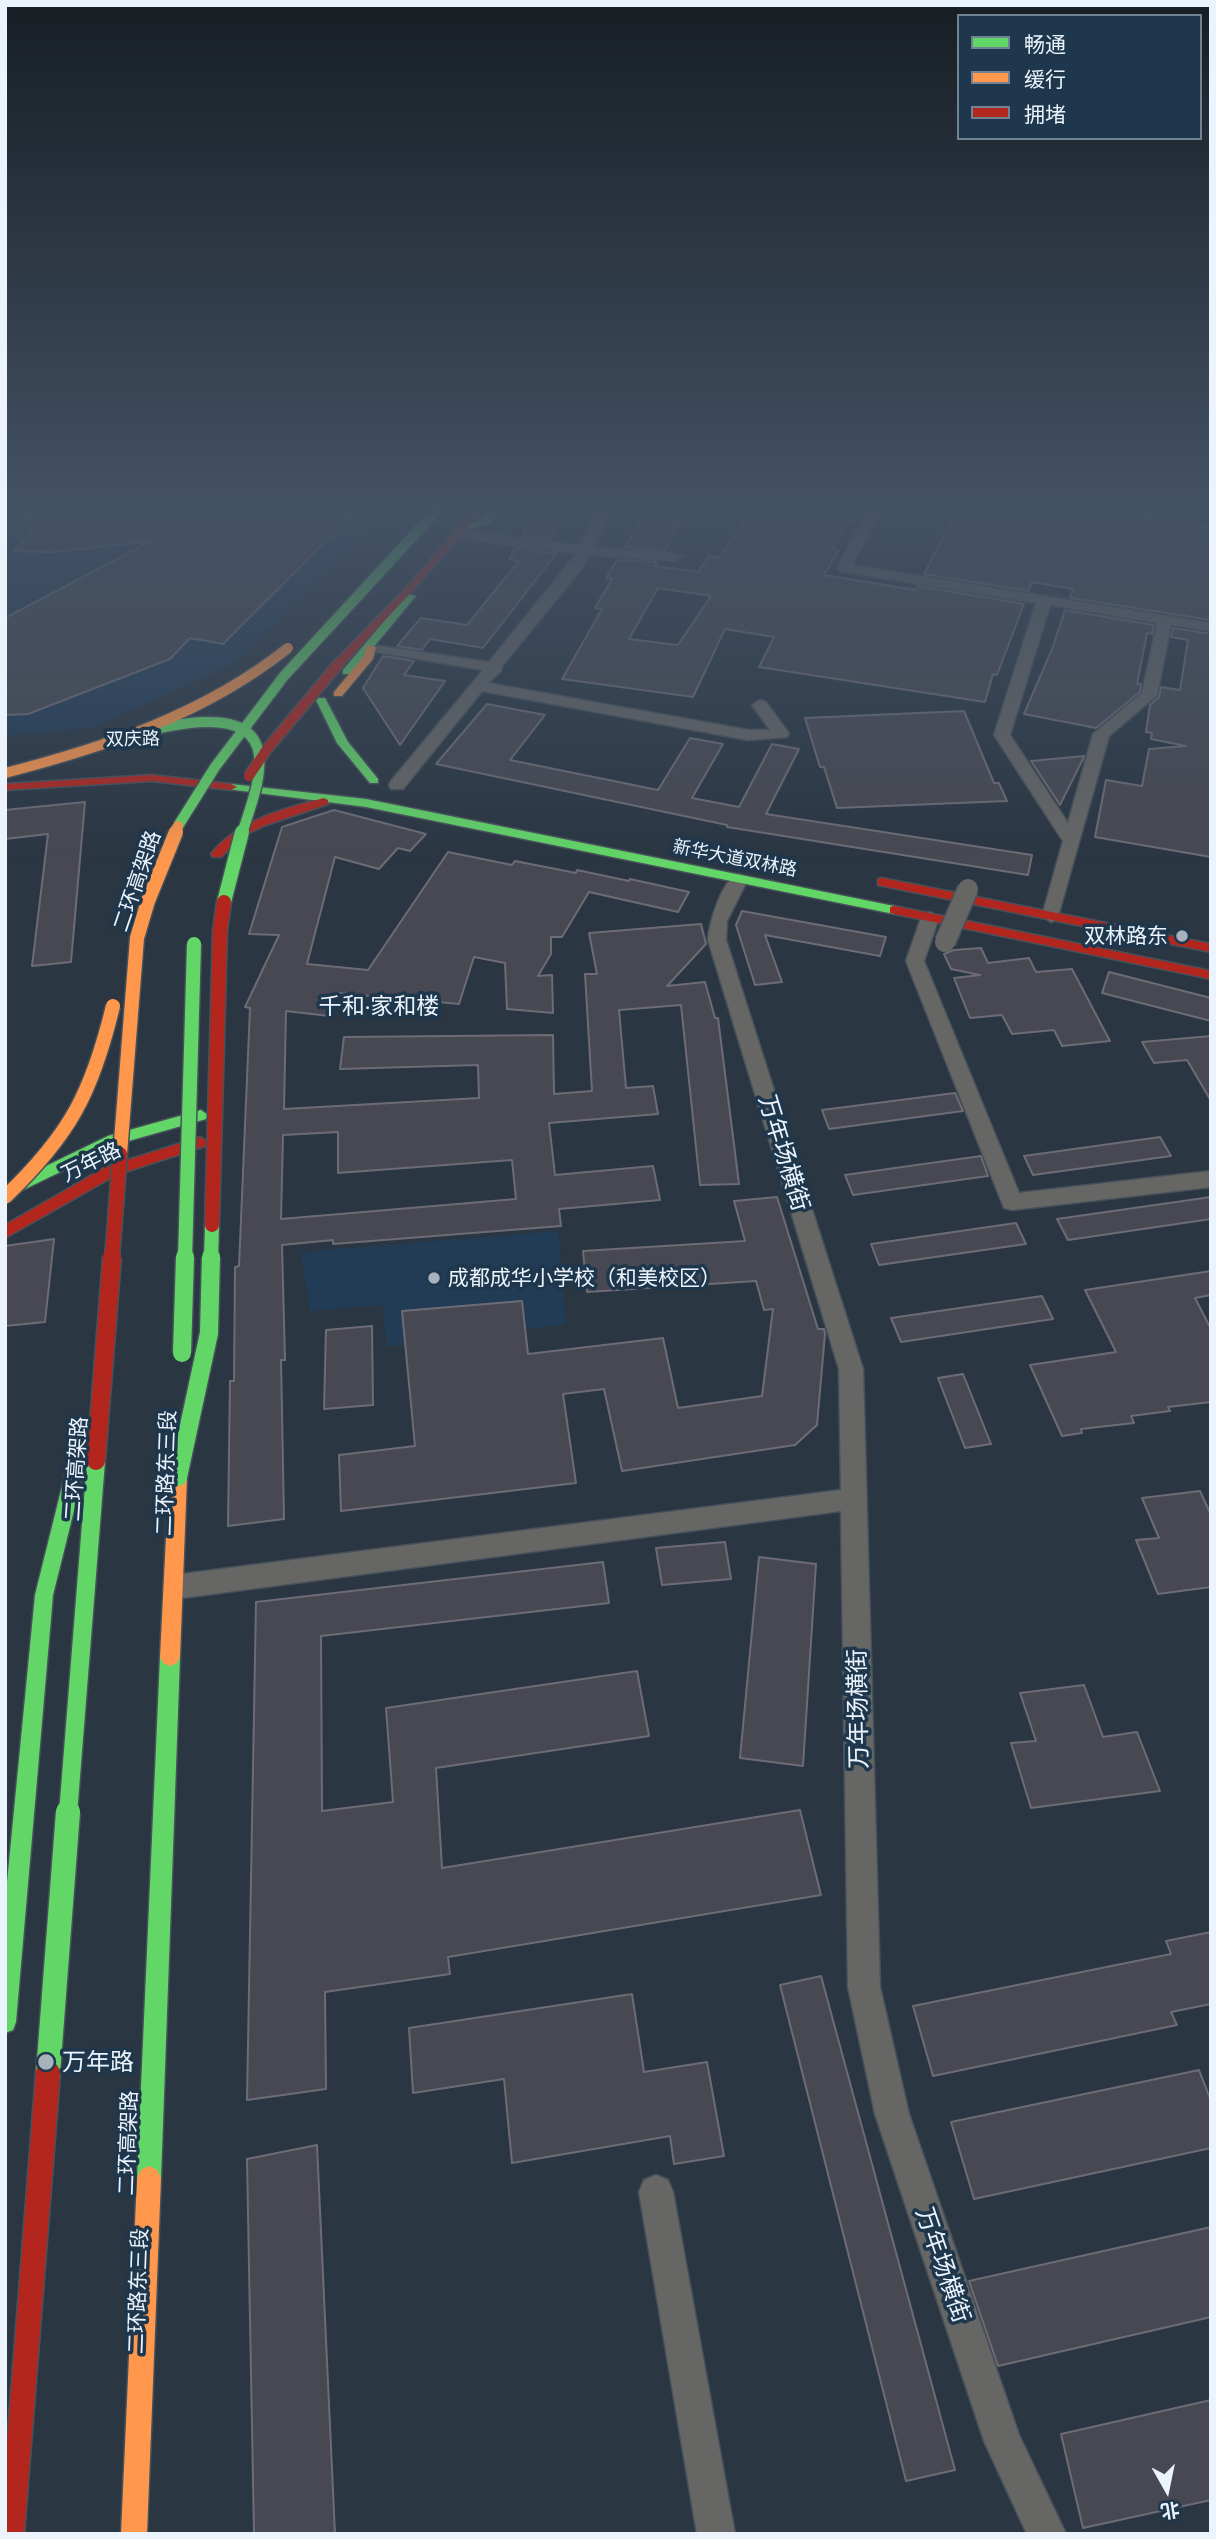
<!DOCTYPE html>
<meta charset="utf-8">
<style>
body{margin:0}
#map{position:relative;width:1216px;height:2539px;overflow:hidden;background:#2a3642;font-family:Ubuntu,"Noto Sans SC",sans-serif}
canvas{display:block}
.frame{position:absolute;inset:0;border:7px solid #ebf4fd;pointer-events:none}
.legend{position:absolute;left:957px;top:14px;width:245px;height:126px;box-sizing:border-box;background:#1f374d;border:2px solid #718393;margin:0;padding:9px 12px;list-style:none;font-size:21px;color:#ebf4fd}
.legend li{display:flex;align-items:center;gap:14px;height:35px}
.legend b{width:35px;border:2px solid #718393}
.north{position:absolute;left:1132px;top:2455px;width:70px;height:70px;-webkit-text-stroke:5px #1f374d;paint-order:stroke;rotate:171deg;font-size:19px;font-weight:700;line-height:28px;text-align:center;color:#ebf4fd}
.north::after{content:'';display:block;margin:auto;width:24px;height:32px;background:#ebf4fd;clip-path:polygon(50% 0,100% 100%,50% 72%,0 100%)}
</style>
<div id="map">
<canvas width="1216" height="2539"></canvas>
<div class="frame"></div>
<ul class="legend">
<li><b style="height:9px;background:#63d668"></b>畅通</li>
<li><b style="height:9px;background:#ff974d"></b>缓行</li>
<li><b style="height:9px;background:#b3261e"></b>拥堵</li>
</ul>
<div class="north">北</div>
</div>
<script>
const g = document.querySelector('canvas').getContext('2d');
g.lineJoin = 'round';
function fill(path, color) {
  g.fillStyle = color;
  g.fill(path, 'evenodd');
}
function trace(path, color, width, dash) {
  g.strokeStyle = color;
  g.lineWidth = width;
  g.lineCap = dash ? 'butt' : 'round';
  g.setLineDash(dash || []);
  g.stroke(path);
}
function label(font, color, halo, rows, align = 'center') {
  g.font = font + ' Ubuntu,"Noto Sans SC",sans-serif';
  g.lineWidth = 7;
  g.setLineDash([]);
  g.textBaseline = 'middle';
  g.strokeStyle = halo;
  g.fillStyle = color;
  for (const [text, x, y, turn = 0] of rows) {
    g.save();
    g.translate(x, y);
    g.rotate((+turn || 0) * Math.PI / 180);
    g.textAlign = isNaN(turn) ? turn : align;
    if (halo) g.strokeText(text, 0, 0);
    g.fillText(text, 0, 0);
    g.restore();
  }
}
const built = new Path2D(`
 M5,508H390L230,666L94,727L5,736Z
 M558,1231L566,1324L387,1347L382,1305L310,1311L301,1252Z`);
const building = new Path2D(`
 M22,508H359L223,644L190,638L170,659L28,714L5,715V618L151,541L54,552L14,551L32,532Z
 M538,508H568L550,539L522,536Z
 M754,508H858L833,549L839,550L824,575L916,590L918,586L1024,604L997,675L993,674L985,702L759,667L774,637L725,629L693,697L562,679L602,609L595,608L612,579L606,578L617,560L657,562L655,566L698,572L709,556L719,558ZM658,588L711,596L678,645L629,639Z
 M958,508H1153L1150,518L1211,527V620L1070,598L1073,589L1032,582L1029,591L924,574Z
 M642,517L681,522L665,550L625,547Z
 M515,548L556,554L483,648L430,639L422,650L397,646L421,618L467,625L519,561L509,559Z
 M1065,610L1154,625L1152,634L1147,633L1137,684H1141L1140,692L1096,728L1024,714L1052,649Z
 M1173,628L1211,634V857L1095,837L1106,780L1142,786L1149,749L1186,746L1151,739L1152,733L1146,732L1150,705L1159,697L1161,687L1180,690L1188,640L1171,637Z
 M383,656L414,661L404,675L445,681L400,745L363,688Z
 M487,704L545,715L510,760L658,790L690,738L723,744L692,798L739,807L772,744L799,749L766,814L1032,855L1028,875L727,827V825L436,764Z
 M964,711L994,783H999L1007,801L837,808L824,767H820L805,718Z
 M1084,756V757L1060,805L1031,761Z
 M85,802L71,962L32,966L48,834L5,839V810Z
 M334,810L426,834L410,851L398,848L379,869L335,857L307,964L368,970L448,852L512,865L515,861L576,873L577,870L629,881L630,879L689,892L678,912L589,892L562,937H551V954L538,976L552,975L553,1013L507,1009L505,963L474,957L459,1004L338,993L329,1016L286,1011L284,1109L479,1098L478,1065L340,1069L344,1037L553,1035L554,1094L592,1091L585,974H597L589,933L701,924L706,944L667,986L705,982L715,1018H718L739,1184L700,1185L681,1005L619,1010L626,1088L653,1086L658,1114L549,1123L555,1175L653,1166L660,1200L559,1209L561,1226L333,1244V1240L282,1245L285,1360H281L284,1519L228,1526L230,1381H234L235,1267L239,1266L250,1008L245,1007L279,935L249,934L282,827ZM338,1132V1173L512,1160L516,1199L281,1219L283,1135Z
 M742,911L886,937L880,956L765,935L782,982L755,985L736,925Z
 M981,948L988,963L1029,958L1036,972L1072,969L1110,1041L1062,1046L1054,1030L1012,1034L1002,1015L970,1018L954,978L980,975L951,969L944,954L954,950Z
 M1109,972L1211,998V1021L1102,993Z
 M1211,1036V1101L1187,1060L1154,1063L1142,1042Z
 M955,1093L963,1111L829,1129L822,1110Z
 M1160,1137L1171,1156L1033,1175L1024,1156Z
 M981,1156L988,1176L853,1195L845,1175Z
 M777,1197L818,1329H824L825,1334L817,1425L795,1445L622,1471L604,1389L563,1394L576,1483L341,1511L339,1455L415,1446L402,1311L522,1301L528,1354L663,1338L678,1408L762,1396L773,1309L764,1310L756,1281L587,1292L583,1251L745,1241L734,1201Z
 M1211,1197V1219L1068,1240L1057,1219Z
 M1016,1223L1026,1244L879,1265L871,1244Z
 M54,1239L45,1322L5,1326V1246Z
 M1211,1271V1295L1195,1298L1211,1329V1402L1168,1407L1170,1411L1131,1416L1134,1423L1081,1429L1082,1433L1062,1436L1030,1365L1116,1352L1085,1290Z
 M1042,1296L1053,1319L901,1342L891,1318Z
 M372,1326L373,1405L324,1409L326,1330Z
 M963,1374L991,1444L965,1448L938,1378Z
 M1200,1491L1211,1515V1587L1158,1594L1136,1540L1159,1538L1142,1498Z
 M725,1542L731,1579L662,1585L656,1548Z
 M759,1557L816,1564L803,1766L740,1758Z
 M603,1562L609,1603L321,1636L322,1811L393,1802L386,1708L637,1671L649,1736L436,1768L442,1868L800,1810L821,1895L448,1957L450,1974L325,1992L326,2089L247,2100L256,1602Z
 M1084,1685L1103,1737L1137,1732L1160,1791L1031,1808L1011,1743L1036,1741L1020,1693Z
 M1211,1932V2004L1171,2012L1177,2025L933,2076L913,2006L1171,1954L1166,1941Z
 M821,1976L955,2470L906,2481L780,1985Z
 M632,1994L644,2072L707,2062L724,2156L674,2164L670,2136L512,2163L504,2079L413,2093L409,2028Z
 M1199,2070L1211,2101V2148L974,2199L951,2122Z
 M317,2145L335,2534H254L247,2159Z
 M1211,2227V2317L998,2366L969,2281Z
 M1211,2400V2500L1083,2528L1061,2434Z`);
const street = new Path2D(`
 M596,508H609L605,525L593,547L675,553L682,557L675,561L589,555L583,567L502,666L501,671L488,683L748,730H770L752,705L760,700L766,702L787,731L789,734L787,737L748,740L482,691L403,789H391L389,785L391,781L483,670L371,651L366,650L364,647L366,644L489,662L576,554L459,538L452,534L459,530L580,546L591,525Z
 M869,508H882L852,565L1211,623V631L1171,625L1157,695L1109,736L1057,920L1051,922L1042,916L1063,841L994,735L1036,603L839,571L837,568ZM1050,605L1157,623L1142,693L1093,734L1068,823L1010,735Z
 M739,874L748,879L727,921L726,940L863,1369L880,1987L909,2114L1019,2435L1066,2534H1027L984,2441L875,2114L848,1987L841,1511L182,1598L173,1594L169,1586L173,1578L182,1574L841,1490L839,1369L708,940C709,924 722,878 739,874Z
 M930,912L939,918L924,961L1019,1193L1211,1171V1187L1012,1210L1004,1208L906,961L921,918Z
 M656,2175L668,2180L673,2192L735,2534H697L639,2192L644,2180Z`);
const fast = new Path2D(`
 M494,508H504L490,523L466,530L461,527L484,519Z
 M407,594L416,596L351,674H343V670Z
 M317,698H325L348,742L378,779V783H370L337,743L316,700Z
 M231,784L366,799L894,906L900,910L894,914L366,807L227,789V785Z
 M201,1110L208,1115L206,1119L118,1144L23,1190L18,1191L10,1186L13,1182L108,1136Z
 M85,1423L91,1425L94,1430L53,1595L16,2022L13,2030L5,2033V1903L35,1595L76,1430L79,1425Z
 M170,1648L177,1651L180,1657L161,2178L157,2186L149,2190L141,2186L137,2178L160,1657L163,1651Z`);
const slow = new Path2D(`
 M367,645L376,647L373,659L342,696H334V692L364,656Z
 M178,1470L184,1472L187,1477L180,1657L177,1663L170,1666L163,1663L160,1657L169,1477L172,1472Z
 M149,2166L157,2170L161,2178L147,2534H121L137,2178L141,2170Z`);
const jam = new Path2D(`
 M475,508H485L418,585L344,664H336V660L412,581Z
 M152,775L231,784L237,787L231,790L152,781L5,790V784Z
 M324,798L328,800V804L266,825L240,837L221,857H213L211,854C238,820 283,809 324,798Z
 M882,878L1211,944V952L878,885V879Z
 M894,906L1211,971V979L890,913V907Z
 M200,1137L207,1142L205,1146L116,1175L5,1238V1225L106,1167Z`);
const streetBridge = new Path2D(`
 M945,942L968,889`);
const fastBridgeFar3 = new Path2D(`
 M105,743C139,733 252,695 259,755C262,780 249,810 242,834
 M178,826L215,767L284,676L439,508`);
const fastBridgeFar2 = new Path2D(`
 M224,902L242,832
 M185,1259L194,944
 M211,1259L212,1225`);
const fastBridgeFar1 = new Path2D(`
 M182,1353L185,1257
 M178,1477L209,1333L211,1257
 M68,1814L96,1461`);
const fastBridge = new Path2D(`
 M48,2073L68,1812`);
const slowBridgeFar1 = new Path2D(`
 M5,773C106,747 205,714 288,648
 M175,834L178,826`);
const slowBridge = new Path2D(`
 M120,1154L137,938L148,901L176,832
 M5,1197C70,1135 92,1093 113,1006`);
const jamBridgeFar3 = new Path2D(`
 M249,776L267,749L340,662`);
const jamBridgeFar2 = new Path2D(`
 M212,1225L220,931L224,902
 M112,1259L120,1154`);
const jamBridgeFar1 = new Path2D(`
 M96,1461L112,1257`);
const jamBridge = new Path2D(`
 M12,2534L48,2073`);
const markers = [
 [1182,936,7,"#a7b2bc"],
 [434,1278,7,"#a7b2bc"],
 [46,2062,9,"#a7b2bc"]
];
const farStreetnames = [
 ["双庆路",133,739,-1],
 ["新华大道双林路",735,858,11]
];
const streetNames = [
 ["二环高架路",137,881,-71],
 ["万年路",91,1162,-26],
 ["二环高架路",76,1469,-86],
 ["二环路东三段",166,1473,-88],
 ["二环高架路",128,2143,-88],
 ["二环路东三段",138,2291,-88]
];
const poiNames = [
 ["双林路东",1168,936],
 ["成都成华小学校（和美校区）",448,1278,"left"]
];
const neighbourhoodNames = [
 ["千和·家和楼",379,1006]
];
const nearStreetnames = [
 ["万年场横街",784,1153,73],
 ["万年场横街",858,1709,-91],
 ["万年场横街",943,2265,71]
];
const nearPoinames = [
 ["万年路",62,2062]
];
fill(built, '#223c56');
fill(building, '#474851');
trace(building, '#6d6c76', 2);
trace(street, '#47515a', 3);
trace(fast, '#47515a', 3);
trace(slow, '#47515a', 3);
trace(jam, '#47515a', 3);
fill(street, '#666665');
fill(fast, '#63d668');
fill(slow, '#ff974d');
fill(jam, '#b3261e');
trace(streetBridge, '#47515a', 23, []);
trace(fastBridgeFar3, '#47515a', 13, []);
trace(fastBridgeFar2, '#47515a', 17, []);
trace(fastBridgeFar1, '#47515a', 21, []);
trace(fastBridge, '#47515a', 27, []);
trace(slowBridgeFar1, '#47515a', 13, []);
trace(slowBridge, '#47515a', 17, []);
trace(jamBridgeFar3, '#47515a', 13, []);
trace(jamBridgeFar2, '#47515a', 17, []);
trace(jamBridgeFar1, '#47515a', 21, []);
trace(jamBridge, '#47515a', 27, []);
trace(streetBridge, '#666665', 20);
trace(fastBridgeFar3, '#63d668', 10);
trace(fastBridgeFar2, '#63d668', 14);
trace(fastBridgeFar1, '#63d668', 18);
trace(fastBridge, '#63d668', 24);
trace(slowBridgeFar1, '#ff974d', 10);
trace(slowBridge, '#ff974d', 14);
trace(jamBridgeFar3, '#b3261e', 10);
trace(jamBridgeFar2, '#b3261e', 14);
trace(jamBridgeFar1, '#b3261e', 18);
trace(jamBridge, '#b3261e', 24);
const sky = g.createLinearGradient(0, 0, 0, 863);
sky.addColorStop(0, '#171e24');
sky.addColorStop(0.59, '#445265');
sky.addColorStop(1, '#44526500');
g.fillStyle = sky;
g.fillRect(0, 0, 1216, 863);
for (const [x, y, r, color] of markers) {
  const dot = new Path2D();
  dot.arc(x, y, r, 0, 2 * Math.PI);
  g.fillStyle = color;
  g.fill(dot);
  trace(dot, '#1f374d', 2.5);
}
label('18px', '#ebf4fd', '#1f374d', farStreetnames);
label('21px', '#ebf4fd', '#1f374d', streetNames);
label('21px', '#ebf4fd', '#1f374d', poiNames, 'right');
label('23px', '#ebf4fd', '#1f374d', neighbourhoodNames);
label('24px', '#ebf4fd', '#1f374d', nearStreetnames);
label('24px', '#ebf4fd', '#1f374d', nearPoinames, 'left');
</script>
